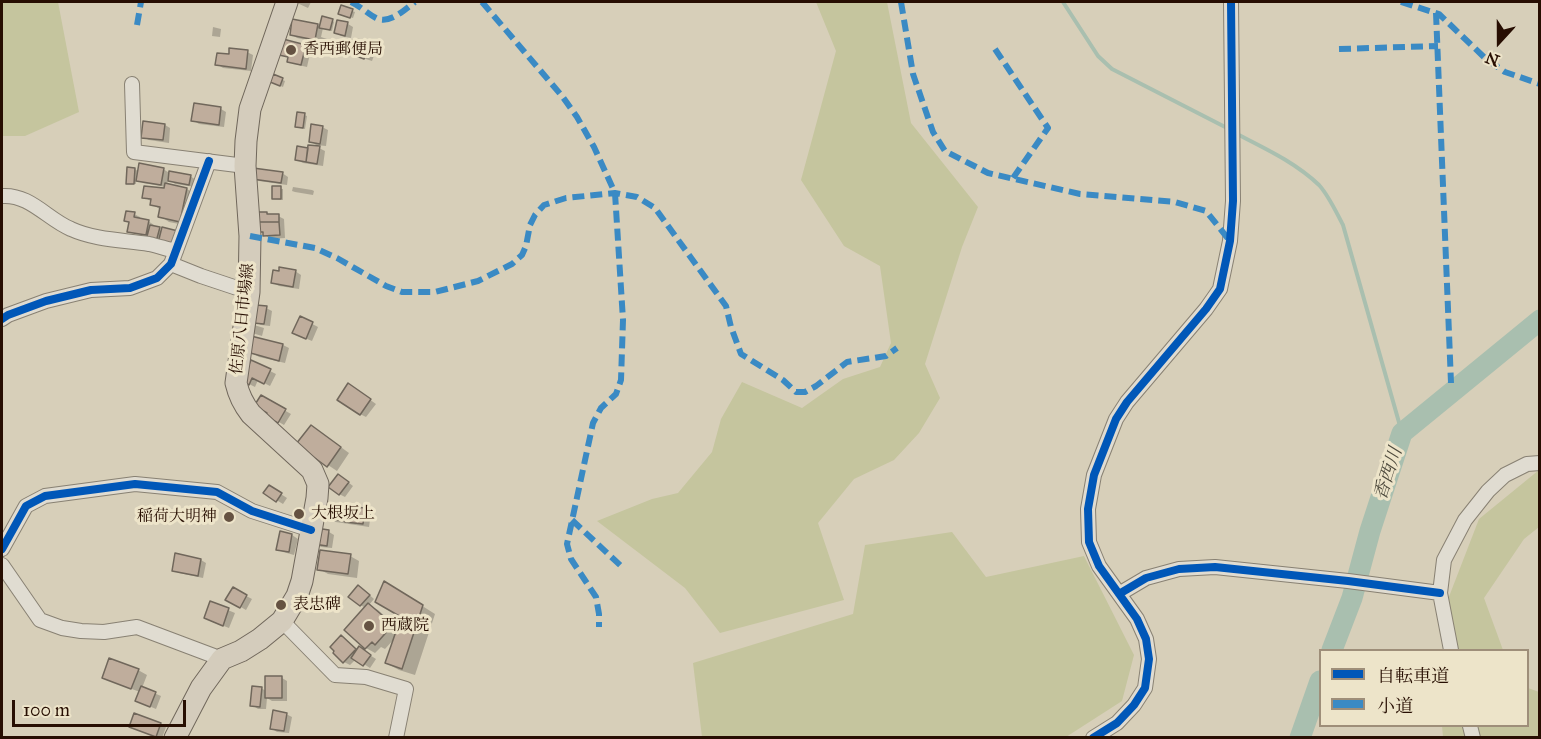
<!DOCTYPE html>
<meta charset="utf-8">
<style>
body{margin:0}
#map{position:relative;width:1541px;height:739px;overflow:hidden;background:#d7cfb9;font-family:"IM FELL Great Primer","Noto Serif JP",serif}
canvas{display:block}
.frame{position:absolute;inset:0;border:3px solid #270e02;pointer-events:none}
.legend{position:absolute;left:1319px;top:649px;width:210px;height:78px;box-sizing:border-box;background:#ede4c9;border:2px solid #9e8e79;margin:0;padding:8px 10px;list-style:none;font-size:18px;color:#270e02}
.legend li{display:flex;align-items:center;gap:12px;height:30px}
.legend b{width:30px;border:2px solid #9e8e79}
.north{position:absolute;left:1469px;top:12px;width:60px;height:60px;-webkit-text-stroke:4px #ede4c9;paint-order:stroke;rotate:201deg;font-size:16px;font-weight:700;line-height:24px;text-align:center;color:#270e02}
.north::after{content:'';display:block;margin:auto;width:21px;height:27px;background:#270e02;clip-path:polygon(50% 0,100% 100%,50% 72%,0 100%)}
.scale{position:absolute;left:12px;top:700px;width:174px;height:27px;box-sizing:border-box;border:3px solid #270e02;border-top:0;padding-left:8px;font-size:18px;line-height:21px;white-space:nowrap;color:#270e02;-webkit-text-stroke:4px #ede4c9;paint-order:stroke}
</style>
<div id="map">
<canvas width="1541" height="739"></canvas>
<div class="frame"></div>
<ul class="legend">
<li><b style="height:8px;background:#0057b8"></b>自転車道</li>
<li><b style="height:8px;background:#3a8ac4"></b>小道</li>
</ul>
<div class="north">N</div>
<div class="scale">100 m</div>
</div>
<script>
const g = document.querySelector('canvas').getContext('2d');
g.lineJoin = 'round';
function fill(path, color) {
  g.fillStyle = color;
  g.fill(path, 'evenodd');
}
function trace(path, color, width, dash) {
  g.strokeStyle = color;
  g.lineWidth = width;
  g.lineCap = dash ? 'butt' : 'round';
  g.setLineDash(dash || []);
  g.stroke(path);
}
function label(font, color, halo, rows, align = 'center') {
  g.font = font + ' "IM FELL Great Primer","Noto Serif JP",serif';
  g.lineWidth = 6;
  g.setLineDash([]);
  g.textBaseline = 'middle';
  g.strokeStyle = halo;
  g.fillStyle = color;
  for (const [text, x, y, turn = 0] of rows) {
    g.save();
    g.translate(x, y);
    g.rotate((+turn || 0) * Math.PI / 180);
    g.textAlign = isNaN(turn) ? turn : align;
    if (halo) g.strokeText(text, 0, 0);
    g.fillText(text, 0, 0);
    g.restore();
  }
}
const green = new Path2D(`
 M2,2H58L79,112L25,136H2Z
 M816,2H887L911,123L978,207L962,247L925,364L940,398L919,433L894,460L854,479L818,523L844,600L720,633L685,588L597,521L652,499L678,493L712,452L721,419L742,382L802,408L843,379L880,367L891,343L880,266L844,246L801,180L836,51Z
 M1539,470V527L1524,539L1484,598L1503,650H1450L1445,607L1479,519Z
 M952,532L986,577L1084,556L1134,655L1122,701L1066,737H702L693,663L853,614L865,545Z
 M1528,688L1539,692V737H1443L1442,726H1528Z`);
const shadow = new Path2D(`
 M298,2H311L308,8L297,3Z
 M342,7L355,12L353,18L342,15Z
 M332,20L334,22L332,31L323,28L321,37L327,39L326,44L297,38L291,34L317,25L321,27Z
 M338,22L348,24L353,27L351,38L341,36L336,32Z
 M213,27L221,29L220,37L212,36Z
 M365,44L371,47L370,50L375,53L372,61L354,55Z
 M305,46L311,49L307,67L294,64L288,61L289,58L281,54Z
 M247,52L253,55L251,71L223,68L217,64L230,56Z
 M274,76L285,81L283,87L274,83Z
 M221,109L226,112L224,127L199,124L193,120Z
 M304,115L307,116L305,129L299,128L297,127Z
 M165,125L170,128L169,143L149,140L143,137Z
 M322,127L328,130L326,146L316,145L310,141Z
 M319,148L325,151L323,166L303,163L297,160L309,149Z
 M135,169L139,172L163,169L171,174L190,176L196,180L195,187L175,184L168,179L167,185L187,189L196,195L189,226L169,222L160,216L161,210L152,204V202L144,197L165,190L166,187L143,183L136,179V184L127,183Z
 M282,173L288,177L287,185L259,181L254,178Z
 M293,187L312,190L314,191L313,195L295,192L292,191Z
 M273,188L283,189V200L273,199Z
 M266,213L271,216H278L284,219L285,238L270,239L260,231Z
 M134,214L140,217V220L148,221L154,225L153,227L162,231L180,249L149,237L135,234L129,231L130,223L125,221Z
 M295,271L301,275L299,289L279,286L273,283Z
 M266,308L272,311L270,326L261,325L255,322Z
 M301,318L318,327L312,341L300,336Z
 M254,325L264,328L262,336L252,333Z
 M252,338L283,345L289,348L285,363L259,357L249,351Z
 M270,371L276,374L270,386L258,380L255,387L243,381Z
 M355,389L376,404L366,417L360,414Z
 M261,397L291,414L284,425L267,415L269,413Z
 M320,432L349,453L337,471L328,465Z
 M344,479L353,486L345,497L339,494Z
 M270,487L287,498L283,504L265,493Z
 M345,506L348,508L365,510L371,513L369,527L329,521L324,517Z
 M329,532L334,535L332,548L321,547L315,543Z
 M281,533L292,535L298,539L294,555L283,552L277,549Z
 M350,556L359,561L357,578L328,574L319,569Z
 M201,560L206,563L203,578L179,573L173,570Z
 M233,589L252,599L246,610L227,599Z
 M364,590L374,599L369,605L378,610L398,628L402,616L397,590L435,614L415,675L399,670L386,663L395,638L385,649L381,647L375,653L366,648L346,630L366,608L360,605Z
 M211,603L235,613L229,628L211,621Z
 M341,636L358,650L365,652L376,659L370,668L356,659L350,665L344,662Z
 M138,670L147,675L142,688L161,696L156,709L137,701L140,692L113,682L104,677Z
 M282,678L287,681V701H272L267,698L266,709H258L252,705L261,688L266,691Z
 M286,714L292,717L289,733L277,732L271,728Z
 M160,724L166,727L162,738H157L131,727Z`);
const stream = new Path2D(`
 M1063,2L1098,56L1112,69L1229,129
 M1235,133C1264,148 1295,162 1319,185C1329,196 1336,212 1343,225L1402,433`);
const river = new Path2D(`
 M1332,650L1352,598L1370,531L1402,433L1540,320
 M1300,738L1320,681`);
const building = new Path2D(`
 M341,5L353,9L350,18L338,14Z
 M322,16L333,19L330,30L319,28Z
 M292,19L318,24L315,40L290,35Z
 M337,20L348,22L345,36L334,33Z
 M283,39L306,45L301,65L287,62L288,57L279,55Z
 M357,39L366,42L365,46L368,47L364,59L346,52L351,40L356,42Z
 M229,48L248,50L246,69L215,65L217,53L229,54Z
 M273,74L283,78L280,86L270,82Z
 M194,103L221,107L219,125L191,121Z
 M297,112L305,113L303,128L295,127Z
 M143,121L165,124L163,140L141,138Z
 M311,124L323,126L320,144L309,142Z
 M308,145L320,146L317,164L306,162Z
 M297,146L308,148L306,162L295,160Z
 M139,163L164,168L161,185L136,181Z
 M127,167L135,168L134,184H126Z
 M253,168L283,172L281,183L252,179Z
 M169,171L191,175L189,185L168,181Z
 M165,183L187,188L180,222L158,217L160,207L150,205L151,199L142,198L144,186L164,188Z
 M272,186H281V199H272Z
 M126,211L135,212L134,217L149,220L146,235L127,232L129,222L124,221Z
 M258,212H267V214H279V222H258Z
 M258,222H279L280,235L263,236V232H259Z
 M150,225L160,227L156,242L146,240Z
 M162,227L178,231L174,247L158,243Z
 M279,267L296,270L293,287L271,283L273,270L279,271Z
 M256,305L267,306L264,324L253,323Z
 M300,316L313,322L306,339L292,333Z
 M251,336L283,344L279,361L247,352Z
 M251,360L271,369L264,384L252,378L249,385L242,381Z
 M348,383L371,399L360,415L337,400Z
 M261,395L286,409L278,423L265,416L267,413L254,406Z
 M311,425L341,447L327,467L296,444Z
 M338,474L349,482L339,495L328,487Z
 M269,485L282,493L276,502L263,493Z
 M324,502L346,505L344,521L322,518Z
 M347,506L365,508L363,524L345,522Z
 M316,528L329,530L327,546L314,544Z
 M280,531L292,534L289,552L276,550Z
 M320,550L351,554L348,574L317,570Z
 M175,553L201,559L198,576L172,571Z
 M384,581L423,605L402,669L385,663L401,617L375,602Z
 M358,585L370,595L360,606L348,597Z
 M233,587L247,595L240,608L225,600Z
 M210,601L229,608L223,626L204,618Z
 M368,603L390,622L388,625L391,627L375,645L372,642L365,649L344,630Z
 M341,635L356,649L343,663L333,653L334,651L330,647Z
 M359,646L371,655L363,666L351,658Z
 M109,658L139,669L131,689L102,678Z
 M265,676H282V698H265Z
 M141,686L156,692L150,707L135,701Z
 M252,686L262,687L260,707L250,706Z
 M273,710L287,713L284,731L270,729Z
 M134,713L161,723L156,737L129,727Z`);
const street = new Path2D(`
 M132,84L134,152L245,166
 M2,196C30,194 47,219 71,229C95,240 123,240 149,244C158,246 167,249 176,251
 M171,264L201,276L249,292
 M2,319L8,315L46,301L91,290L130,288L157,278L171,264L209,161
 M2,549L26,506L45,496L135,484L217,492L252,511L311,530
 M2,565L40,620L62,628L81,631L104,632L137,627L222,659
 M1119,594L1146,578L1179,569L1215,567L1348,581L1440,593
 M282,621L335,675L366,677L406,689L396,738
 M1451,650L1440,593L1444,560L1465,520L1488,491L1505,475L1527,464L1540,463
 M1470,726L1473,738
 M1093,738L1117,723L1134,705L1145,688L1149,659L1146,639L1137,619L1099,566L1089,542L1088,509L1094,475L1116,419L1127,402L1206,309L1220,289L1230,241L1233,201L1231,2`);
const primary = new Path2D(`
 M175,738L201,688L222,659L241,651L260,639L282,621L297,596L302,581L317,498L318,484L312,470L251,414C243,404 239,396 236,383L249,292L250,236L245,166L246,141L250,109L287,2`);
const quiet = new Path2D(`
 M351,2C360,6 368,14 376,18C390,25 405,9 415,2
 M482,2L562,96L577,117L594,147L615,193L623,320L621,380L616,394L601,408L593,423L567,544L571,559L596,597L599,614V627
 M901,2L913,74L933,132L945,151L988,173L1080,194L1175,202L1206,211L1230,241
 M1401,2L1439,14L1486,59L1505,72L1540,84
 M1436,13L1451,383
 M137,25L141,2
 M995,49L1048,128L1013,178
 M1339,49L1438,46
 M250,236L315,248L337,258L386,286L402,292H435L478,281L512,264L522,255L526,246L530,225L535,215L544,205L566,198L615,193L637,197L655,208L726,306L731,327L741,354L783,380L796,392H805L816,386L847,362L886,356L897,348
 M572,520L621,566`);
const cycleway = new Path2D(`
 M2,319L8,315L46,301L91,290L130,288L157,278L171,264L209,161
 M2,549L26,506L45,496L135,484L217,492L252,511L311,530
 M1119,594L1146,578L1179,569L1215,567L1348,581L1440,593
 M1093,738L1117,723L1134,705L1145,688L1149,659L1146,639L1137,619L1099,566L1089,542L1088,509L1094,475L1116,419L1127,402L1206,309L1220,289L1230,241L1233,201L1231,2`);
const markers = [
 [291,50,6,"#655242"],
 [299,514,6,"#655242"],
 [229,517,6,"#655242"],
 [281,605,6,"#655242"],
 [369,626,6,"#655242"]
];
const poiNames = [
 ["香西郵便局",303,50],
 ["大根坂上",311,514],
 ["稲荷大明神",217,517,"right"],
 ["表忠碑",293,605],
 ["西蔵院",381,626]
];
const streetNames = [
 ["佐原八日市場線",243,319,-84]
];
const waterNames = [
 ["香西川",1389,474,-72]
];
fill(green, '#c5c59e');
fill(shadow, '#0003');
trace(stream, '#a9bfaf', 4);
trace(river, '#a9bfaf', 21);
fill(building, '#bfad9c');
trace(building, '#70675b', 1.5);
trace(street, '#888173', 16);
trace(primary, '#70675b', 23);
trace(street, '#e0dcd1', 14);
trace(primary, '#d4ccbc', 21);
trace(quiet, '#3a8ac4', 6, [12, 6]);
trace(cycleway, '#0057b8', 8);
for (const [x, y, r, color] of markers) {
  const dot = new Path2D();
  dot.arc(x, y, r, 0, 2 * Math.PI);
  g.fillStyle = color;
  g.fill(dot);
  trace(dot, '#ede4c9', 2);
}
label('16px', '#270e02', '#ede4c9', poiNames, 'left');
label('16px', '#270e02', '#ede4c9', streetNames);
label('italic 18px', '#4e4a3d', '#ede4c9', waterNames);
</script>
